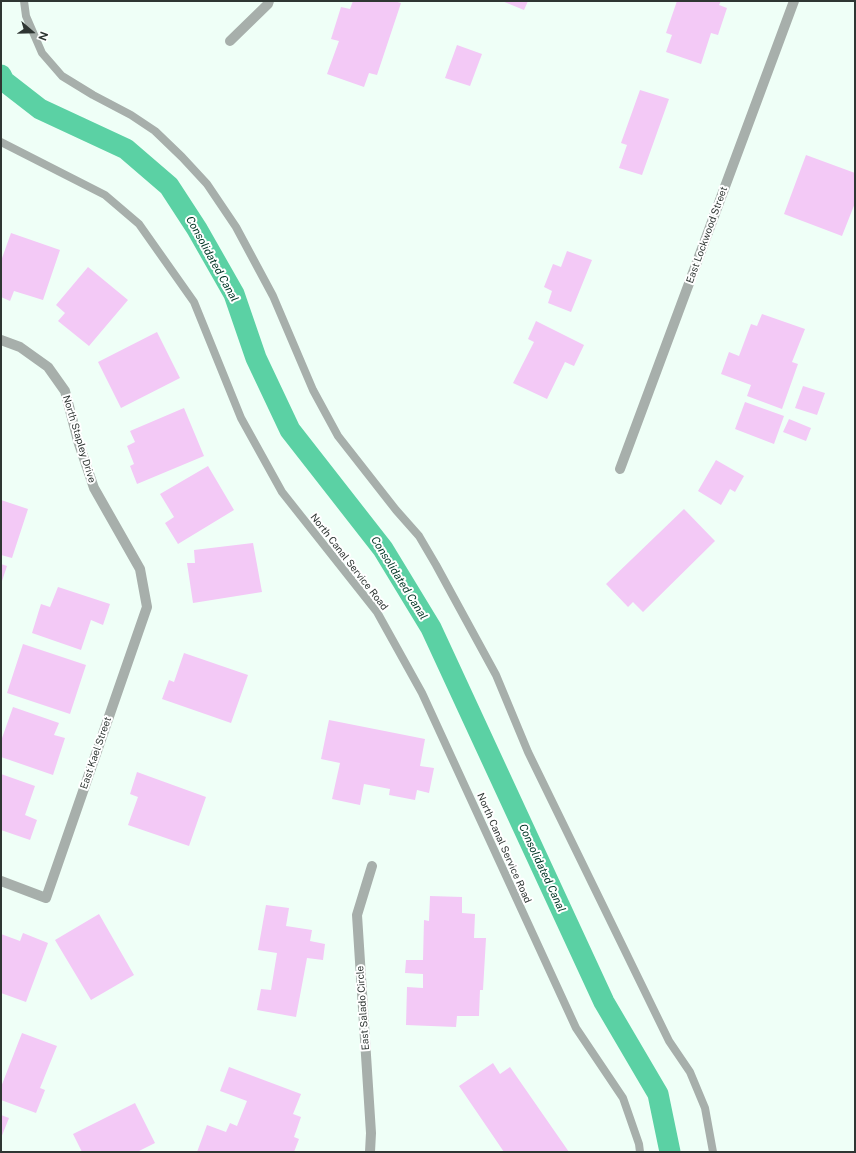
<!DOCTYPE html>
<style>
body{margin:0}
#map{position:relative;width:856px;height:1153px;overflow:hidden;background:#effff7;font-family:"Public Sans",sans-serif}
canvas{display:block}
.frame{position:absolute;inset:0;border:2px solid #2f3633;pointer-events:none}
.north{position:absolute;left:12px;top:12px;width:40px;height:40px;-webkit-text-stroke:3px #fff;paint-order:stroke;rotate:110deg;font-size:11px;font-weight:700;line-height:16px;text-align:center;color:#2f3633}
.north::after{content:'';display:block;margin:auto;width:14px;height:18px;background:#2f3633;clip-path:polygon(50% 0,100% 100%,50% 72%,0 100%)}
</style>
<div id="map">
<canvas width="856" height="1153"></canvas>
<div class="frame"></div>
<div class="north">N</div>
</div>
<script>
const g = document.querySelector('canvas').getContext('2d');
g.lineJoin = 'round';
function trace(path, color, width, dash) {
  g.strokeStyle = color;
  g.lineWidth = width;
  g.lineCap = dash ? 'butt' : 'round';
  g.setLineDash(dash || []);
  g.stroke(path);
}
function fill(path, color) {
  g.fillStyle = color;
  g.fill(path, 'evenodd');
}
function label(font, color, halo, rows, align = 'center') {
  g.font = font + ' "Public Sans",sans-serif';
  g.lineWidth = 4;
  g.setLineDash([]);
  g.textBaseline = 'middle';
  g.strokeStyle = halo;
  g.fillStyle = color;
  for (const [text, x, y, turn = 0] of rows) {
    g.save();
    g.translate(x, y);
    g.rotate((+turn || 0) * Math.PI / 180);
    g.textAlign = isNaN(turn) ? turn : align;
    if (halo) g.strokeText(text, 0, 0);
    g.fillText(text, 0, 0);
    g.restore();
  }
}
const canal = new Path2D(`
 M1,75L4,81L40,109L126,149L169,186L197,229L234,294L256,358L290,430L383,549L431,628L604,1002L658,1094L670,1152`);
const building = new Path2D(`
 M353,1H394L401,3L377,75L369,73L364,87L327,74L339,41L331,39L341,7L350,9Z
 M502,1H528L524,10Z
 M677,1H721L719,5L727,8L718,35L711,33L701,64L666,52L672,35L666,33Z
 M457,45L482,54L470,86L445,78Z
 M640,90L669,99L642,175L619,168L627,145L621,143Z
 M806,155L855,173V203L842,236L784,214Z
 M11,233L60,250L43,300L14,291L10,301L1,297V261Z
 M567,251L592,260L571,312L548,303L552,291L544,287L553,264L561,267Z
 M88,267L128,300L89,346L58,321L65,313L56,305Z
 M762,314L805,329L792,362L798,364L782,409L747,396L751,385L721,374L729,352L739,356L751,324L757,326Z
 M536,321L584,345L574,366L565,362L547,399L513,383L534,342L528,339Z
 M157,332L180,378L121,408L98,362Z
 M803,386L825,393L817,415L795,408Z
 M745,402L784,416L774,444L735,429Z
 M184,408L204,456L137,484L130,466L134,464L127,446L135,442L130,431Z
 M789,419L811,428L806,441L783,432Z
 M716,460L744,476L735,492L730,489L721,505L698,491Z
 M208,466L234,510L178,544L165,523L174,517L160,494Z
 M1,500L28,509L12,558L1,555Z
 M684,509L715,541L643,612L633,602L628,607L606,584Z
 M253,543L262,592L193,603L187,563H195L194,550Z
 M1,564L7,566L1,584Z
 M58,587L110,604L103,625L91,620L81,650L32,633L41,604L50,607Z
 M23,644L86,665L70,714L7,693Z
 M184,653L248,675L231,723L162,699L169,680L174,682Z
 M13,707L59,723L54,735L65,738L53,775L1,757V741Z
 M329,720L425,739L420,766L434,768L429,793L417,790L415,800L389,795L390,789L364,784L360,805L332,799L340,763L321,759Z
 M137,772L206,797L189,846L128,825L138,797L130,794Z
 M1,774L35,786L25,815L37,820L30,840L1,830Z
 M430,896L462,897V913L475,914L474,938H486L483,990H480L479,1016H457L456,1027L406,1025L407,987L423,988V974L405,973L406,960H423L424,920L429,921Z
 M266,905L289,908L286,926L312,930L310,941L325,944L323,960L307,958L296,1017L257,1010L261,989L271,990L277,953L258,950Z
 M99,914L134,975L91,1000L55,940Z
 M23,933L48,943L26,1002L1,993V934L20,941Z
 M22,1033L57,1046L40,1088L45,1090L36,1113L1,1100V1087Z
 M493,1063L500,1074L510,1067L569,1152H504L459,1086Z
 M229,1067L301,1094L293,1114L301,1117L294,1137L299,1139L294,1152L288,1151V1152H197L207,1125L226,1132L230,1123L237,1126L247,1101L220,1091Z
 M135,1103L155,1143L137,1152H82L73,1134Z
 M1,1115L9,1118L1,1138Z`);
const lane = new Path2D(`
 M24,1L26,16L42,53L62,76L93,95L131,115L155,131L182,157L207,184L236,227L273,296L313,390L338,436L396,510L419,536L436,565L496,675L528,752L669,1041L690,1072L705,1108L713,1152
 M1,142L105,195L139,224L194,302L241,418L282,492L377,612L422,693L576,1028L623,1098L639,1144L640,1152`);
const street = new Path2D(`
 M230,41L268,4L269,1
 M1,340L20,347L48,367L65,391L78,441L94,488L140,569L147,607L46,898L1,881
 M620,469L794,1
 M370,1152L371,1133L357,915L372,866`);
const streetNames = [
 ["East Lockwood Street",707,235,-70],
 ["North Stapley Drive",79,439,73],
 ["North Canal Service Road",349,562,52],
 ["East Kael Street",96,753,-71],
 ["North Canal Service Road",504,848,66],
 ["East Salado Circle",363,1008,-94]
];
const waterNames = [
 ["Consolidated Canal",212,259,61],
 ["Consolidated Canal",399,578,58],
 ["Consolidated Canal",542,868,65]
];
trace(canal, '#5bd1a4', 21);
fill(building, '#f3c9f6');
trace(lane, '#a7afab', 8);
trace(street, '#a7afab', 10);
label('10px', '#2f3633', '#fff', streetNames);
label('italic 11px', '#003524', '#fff', waterNames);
</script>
